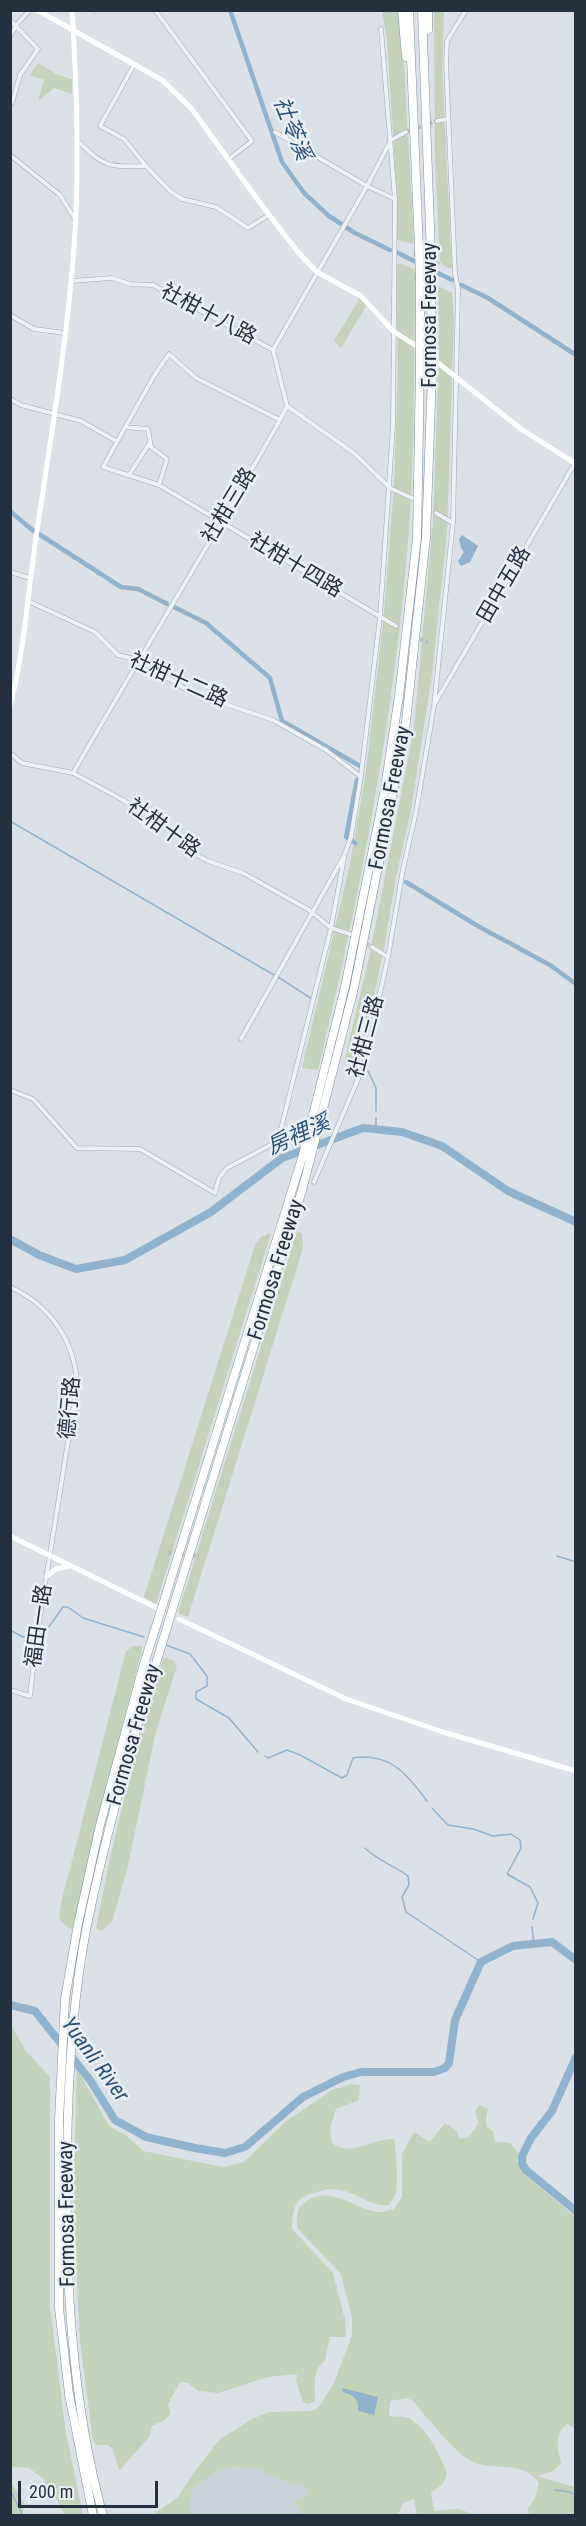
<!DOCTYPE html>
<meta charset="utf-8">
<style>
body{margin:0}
#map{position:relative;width:586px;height:2526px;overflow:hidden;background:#dbe1e7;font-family:"Roboto Condensed",sans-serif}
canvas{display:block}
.frame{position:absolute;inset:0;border:12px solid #24303f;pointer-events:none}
.scale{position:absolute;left:18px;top:2481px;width:140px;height:27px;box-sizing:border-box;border:3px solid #24303f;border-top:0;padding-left:8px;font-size:18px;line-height:21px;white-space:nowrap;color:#24303f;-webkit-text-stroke:4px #eaf0f5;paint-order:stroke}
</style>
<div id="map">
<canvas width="586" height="2526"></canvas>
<div class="frame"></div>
<div class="scale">200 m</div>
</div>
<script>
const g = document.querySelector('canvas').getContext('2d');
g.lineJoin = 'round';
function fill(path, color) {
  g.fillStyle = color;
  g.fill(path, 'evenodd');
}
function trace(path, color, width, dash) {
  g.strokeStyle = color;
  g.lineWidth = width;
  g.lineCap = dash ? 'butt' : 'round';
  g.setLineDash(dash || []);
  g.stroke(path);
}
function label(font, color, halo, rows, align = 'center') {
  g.font = font + ' "Roboto Condensed","Noto Sans TC",sans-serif';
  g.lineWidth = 5;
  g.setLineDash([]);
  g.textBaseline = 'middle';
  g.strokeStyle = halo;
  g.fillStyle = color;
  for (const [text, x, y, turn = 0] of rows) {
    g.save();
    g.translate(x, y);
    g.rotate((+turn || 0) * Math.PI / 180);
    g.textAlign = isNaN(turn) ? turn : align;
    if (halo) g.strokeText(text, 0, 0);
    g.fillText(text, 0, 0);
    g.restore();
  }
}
const built = new Path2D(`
 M231,2467L258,2469L293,2485H305L308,2494L293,2502L302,2515H193L189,2507L192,2490L214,2473Z`);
const green = new Path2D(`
 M382,11H401L414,244L397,240V197L387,40Z
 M434,11H444L442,67L452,268L445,267L440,261L435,160Z
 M38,63L58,75L72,79V94L54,88L38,101L44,80L30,75Z
 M401,263L415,270C414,356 415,443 409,529C395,712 361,892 318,1070L302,1068L350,864L366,771L383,624L394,487L398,370L396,271L397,265Z
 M438,286L452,293L454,319L447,531L432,674L411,810L396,877L384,949L368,1022L355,1068L344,1062L369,958L414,728L433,520L439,357Z
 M361,296L368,303L341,348L334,341Z
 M297,1231L302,1234L303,1248L188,1617L178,1613Z
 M271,1233L156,1604L144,1597L255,1245L261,1237Z
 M133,1646H143L97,1821L74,1929L67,1927L59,1919L61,1903L126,1651Z
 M164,1657L174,1661L177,1666L156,1731L127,1870L112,1921L102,1931L96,1929C113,1838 135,1746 164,1657Z
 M10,2024L26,2051L50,2077V2306L66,2433L83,2515H65L54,2495L47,2491L45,2480L29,2468L11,2467L12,2457L10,2454Z
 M77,2069L109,2126L127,2136L143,2151L223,2167L244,2162L285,2122L332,2090L351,2084L360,2085L359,2100L336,2109L330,2128L332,2143C349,2158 374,2138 394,2139C396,2144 398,2187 396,2192C395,2197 391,2201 389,2205C368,2207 352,2188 331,2189C325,2189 318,2192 313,2193C293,2198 293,2211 292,2229L333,2273L345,2320L346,2337H330L325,2360C312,2370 315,2386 315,2401L308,2404L303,2402L296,2381L297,2374L268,2377L218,2393L199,2391L188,2383L180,2382L168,2404L170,2414L165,2420L152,2426L149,2437L119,2471L113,2449L107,2445H96L93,2441L80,2342L73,2197Z
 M479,2105L488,2109L486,2121L487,2127L493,2131L495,2142L510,2143L518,2153L517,2163L528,2177L575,2217V2428L567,2424C553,2437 558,2446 561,2463L553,2471L536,2476L575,2487V2515H530L527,2510L535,2498L539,2483C524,2460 493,2471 473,2462C456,2455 426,2416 413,2401L407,2398L390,2401L389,2416C393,2417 399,2416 404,2417C424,2421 441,2456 447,2474L442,2485L431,2492L434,2511L459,2509L475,2515H417L414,2499L403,2503L398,2515H302L293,2502L308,2494L305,2485H293L257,2469L231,2467L214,2473L192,2490L189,2507L193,2515L151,2516L178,2497L195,2471L219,2440L252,2419L269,2412L311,2411L318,2408L333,2385L352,2336V2317L341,2274L298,2229C296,2220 296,2209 304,2203C329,2184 351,2207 376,2212C381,2213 389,2210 394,2209L402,2197V2154L414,2132L430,2142L445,2123L457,2131L459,2139L469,2137L479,2123L475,2112Z
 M10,2481L25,2504L22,2515H11Z`);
const water = new Path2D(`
 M462,535L478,546L470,562L461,566L458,561L464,552L461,548L459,539Z
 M342,2388L378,2397L374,2415L358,2411C359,2398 354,2396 343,2392Z`);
const stream = new Path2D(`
 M10,821L274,975
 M278,977L312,999
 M368,1071L376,1088V1111
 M376,1118V1130
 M557,1556L576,1562
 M10,1630L23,1637L34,1633
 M42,1630L48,1628L63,1607H68L83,1618L144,1637
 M166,1645L190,1654L207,1676V1686L196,1692V1699L229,1718L258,1752
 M265,1756L268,1758L287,1750L300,1755L342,1778L347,1775L353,1758C390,1752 408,1775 427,1801
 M432,1808L448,1825L473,1829L493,1836L511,1834L520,1840L521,1848L507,1874L530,1887L538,1903L533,1919
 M365,1848C378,1861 393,1865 408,1876L409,1885L402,1897L406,1912L481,1962
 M532,1927L534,1944
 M10,2490L23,2516
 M555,2490L570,2492L576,2496`);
const canal = new Path2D(`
 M230,10L282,162L304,193L329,216L355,233L390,250
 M396,252L452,280
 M461,285L488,298L576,355
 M10,511L31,529L121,587L138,589L167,604
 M174,607L206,623L270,678L282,721L360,766
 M355,843L346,837L357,780
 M406,882L476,925L550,965L576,984`);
const river = new Path2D(`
 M10,1239L39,1255L76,1269L125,1260L211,1212L282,1158L363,1128L402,1132L442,1146L508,1191L576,1222
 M10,2005L35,2011L90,2080L115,2120L146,2137L195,2148L225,2153L245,2147L303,2097L343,2077L361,2072H434L445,2068L449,2063L455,2020L481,1962L513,1946L552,1942L576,1960
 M576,2057L552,2111L531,2138L522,2156V2164L526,2170L576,2211`);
const streetTunnel = new Path2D(`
 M406,132L437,121
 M414,253L442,265
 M415,636L428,643
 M355,937L372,947
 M168,1553L199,1556`);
const street = new Path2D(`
 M155,10L252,141L229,159
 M94,11L95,10
 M10,20L38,49L20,75L12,103
 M10,36L17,24L30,10
 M134,65L100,126L124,139L146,166L170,191L182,199L216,207L248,228L269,215
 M437,121L448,119
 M275,132L367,186L395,199
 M78,141C104,167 108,167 145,166
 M10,155L60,195L75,219
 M71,281L112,278L130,284L153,285L273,350
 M10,315L34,329L65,333
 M10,399L21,405L81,421L116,441
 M287,406L354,453L390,488L412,498
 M280,420L196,378L169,354L154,376L103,467L159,485L396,626
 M125,427L148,429L151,447L167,459L159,485
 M129,475L149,444
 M436,513L453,523
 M10,572L30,578
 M28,601L95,632L118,655L138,660L192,693L273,720L326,750L360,776
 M435,703L575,463
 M10,753L22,763L73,773L123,800L177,835L195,854L208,861L243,873L309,910L331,928L350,934
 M73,773C141,655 213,539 280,420L287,406L273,350L367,186L391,140L406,132
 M372,947L388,957L403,869L416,812L434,706L453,523L458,289L455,273L446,63L447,41L466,10
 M241,1039L344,856
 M10,1090L33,1099L77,1148L140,1149L215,1193L219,1178L227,1168L278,1141L331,928L345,853L351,837L361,776L380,617L393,426L395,199L381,29
 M314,1182L364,1065L388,957
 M10,1287C50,1305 76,1342 77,1386L38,1628L30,1696L10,1690`);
const secondary = new Path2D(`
 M37,10L162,80L191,108L263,207L298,252L317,272L361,296L393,331L418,347L521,429L576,464
 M10,706C25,649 28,589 37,531C51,436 67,342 74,247C80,169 77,88 72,10
 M10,1536L157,1608
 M47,1576L56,1569L70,1566
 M179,1619L346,1699L443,1732L576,1771`);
const highway = new Path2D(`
 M402,10L406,57
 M409,10L419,249
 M422,10L431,255
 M428,30V10
 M431,286L432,352
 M420,343V280
 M165,1598L303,1155L345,987L384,794L399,696L417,538L420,368
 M175,1601L303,1187L354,988L405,731L426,537L432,376
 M93,2516L69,2394L59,2308V2120L65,1999L78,1924L100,1825L143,1667
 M103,2516C71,2399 65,2276 67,2155C68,2078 72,2000 87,1925C105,1838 128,1754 154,1670`);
const highwayBridge = new Path2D(`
 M419,249L420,280
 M431,255V286
 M420,343V368
 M432,376V352
 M143,1667L165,1598
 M154,1670L175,1601`);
const streetNames = [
 ["社柑十八路",208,315,28],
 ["Formosa Freeway",431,315,-90],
 ["社柑三路",230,506,-59],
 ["社柑十四路",295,566,31],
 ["田中五路",505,585,-60],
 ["社柑十二路",178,681,24],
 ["Formosa Freeway",391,798,-79],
 ["社柑十路",163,829,36],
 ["社柑三路",367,1037,-75],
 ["Formosa Freeway",277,1270,-73],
 ["德行路",71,1408,-85],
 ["福田一路",40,1626,-82],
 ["Formosa Freeway",135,1735,-74],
 ["Formosa Freeway",68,2214,-91]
];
const waterNames = [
 ["社苓溪",291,129,68],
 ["房裡溪",299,1136,-24],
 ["Yuanli River",94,2060,54]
];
fill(built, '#c9d0da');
fill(green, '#c3d2bb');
fill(water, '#91b2cc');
trace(stream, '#91b2cc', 1.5);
trace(canal, '#91b2cc', 4.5);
trace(river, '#91b2cc', 8);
trace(streetTunnel, '#b6bec5', 4, [4, 2]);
trace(street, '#a0a8b1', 5);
trace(highway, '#818f9f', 9);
trace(street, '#eef1f5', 4);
trace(secondary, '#fff', 5);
trace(highway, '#fff', 8);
trace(highwayBridge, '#818f9f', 9, []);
trace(highwayBridge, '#fff', 8);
label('21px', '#24303f', '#eaf0f5', streetNames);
label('italic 22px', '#2a5277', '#eaf0f5', waterNames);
</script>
